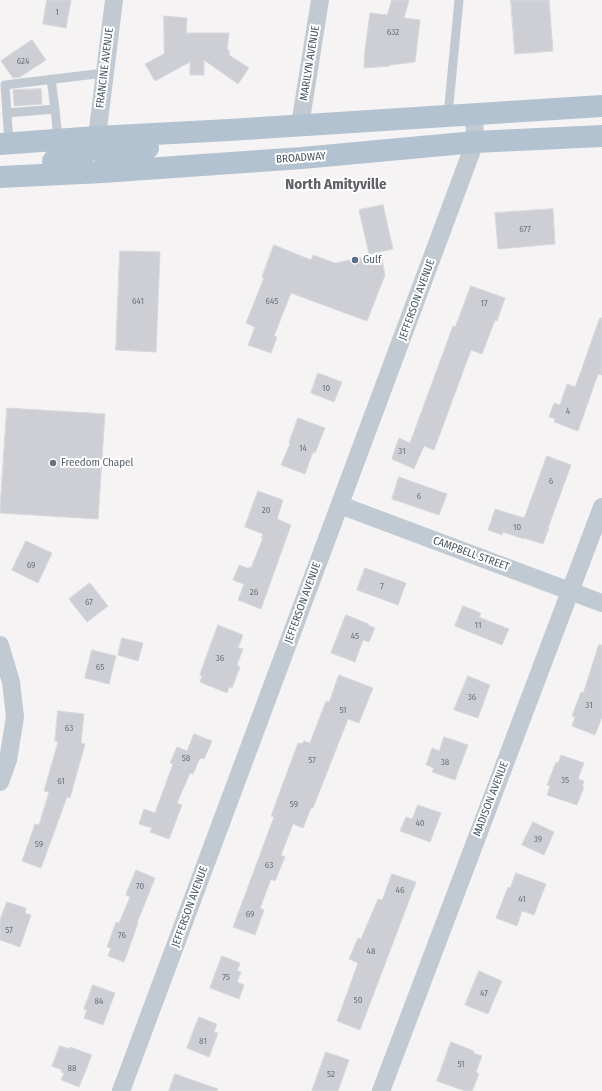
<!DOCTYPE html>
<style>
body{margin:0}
canvas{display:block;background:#f5f3f3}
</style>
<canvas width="602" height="1091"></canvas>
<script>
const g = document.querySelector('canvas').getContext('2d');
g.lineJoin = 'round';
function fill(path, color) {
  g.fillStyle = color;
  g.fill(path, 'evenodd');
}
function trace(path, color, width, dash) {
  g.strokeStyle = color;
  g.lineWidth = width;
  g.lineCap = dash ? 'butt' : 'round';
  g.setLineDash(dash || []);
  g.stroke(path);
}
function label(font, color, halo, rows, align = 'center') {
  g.font = font + ' "Fira Sans Condensed",sans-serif';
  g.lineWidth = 4;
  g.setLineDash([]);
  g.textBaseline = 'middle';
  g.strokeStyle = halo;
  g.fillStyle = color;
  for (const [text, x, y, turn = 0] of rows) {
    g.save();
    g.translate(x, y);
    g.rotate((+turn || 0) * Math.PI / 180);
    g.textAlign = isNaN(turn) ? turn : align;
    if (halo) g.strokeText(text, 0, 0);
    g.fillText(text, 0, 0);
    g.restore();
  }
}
const building = new Path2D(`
 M47,0H71L66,28L43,24Z
 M392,0H409L404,18L420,20L415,62L390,65V66L364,68L365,50L370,13L387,15Z
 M511,0H549L553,51L515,54Z
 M164,16L187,18L186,33H229L227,50H229V55L249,68L238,84L204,60V75H190V62L155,81L145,64L164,54Z
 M32,40L46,60L20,77L13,78L1,61Z
 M41,89L42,104L14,106L13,90Z
 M383,205L393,249L369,254L359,210Z
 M553,209L555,244L498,249L495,213Z
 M274,245L311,260L313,255L335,263L381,254L385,275L367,321L291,293L274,336L277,337L271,353L248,345L255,327L246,323L264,278L262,277Z
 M120,251L160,252L156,352L116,350Z
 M471,286L505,298L497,321L495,320L482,354L471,350L434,450L424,446L414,469L392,459L394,452L399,438L410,443L453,326L455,327Z
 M600,318H602V375L598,374L578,431L554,422L555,419L549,417L554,403L560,405L567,384L575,387Z
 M318,373L342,382L334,402L311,393Z
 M7,408L105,414L98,519L0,513Z
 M298,418L325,428L315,453L313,452L305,474L281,465L290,444L289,443Z
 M547,456L571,465L548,528H549L543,544L524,538V539L503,532L502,535L488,530L495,509L524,518Z
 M399,477L447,494L439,515L392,499Z
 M258,491L283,500L277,519L291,525L261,609L238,600L244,584L233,580L239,565L249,569V567L251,568L263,538H261L263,534L245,527Z
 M26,541L52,553L38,583L12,570Z
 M365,568L406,583L398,605L357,590Z
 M90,583L108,606L87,622L69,599Z
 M463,606L481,613L479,617L509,629L502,645L455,626Z
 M346,615L369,624L368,625L375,628L369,642L363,640L355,662L331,653Z
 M218,625L243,635L238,648L243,649L237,665L240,667L232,688L229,687L227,693L200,682L202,676L200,675Z
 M122,638L143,643L138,661L118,655Z
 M599,645H602V717L595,735L572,726L575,717L572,716L581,692L583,693Z
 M92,650L116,656L109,684L85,678Z
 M339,675L373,688L359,723L348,719L313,808H311L303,828L293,824L281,855L285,857L275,881L271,879L260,908L264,910L255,935L233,927L274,817L271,816L298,743L302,744L304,741L310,743L326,701L329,702Z
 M468,676L490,685L478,718L454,710Z
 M58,711L84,714L81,743L85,744L70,798L67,797L41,868L22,861L35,824L39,825L49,792L44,791L58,742L55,741Z
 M194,734L212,741L204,759L200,758L193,774L190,773L177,803L182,805L169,839L150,832L152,828L139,824L144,809L155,813L173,764L170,763L177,747L187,751Z
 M444,737L468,745L455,780L432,772L434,768L426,765L432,748L439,751Z
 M561,755L584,763L578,779L584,781L582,787H584L577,805L547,795L550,786L547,785L556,762L558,763Z
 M418,805L441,813L430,842L400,831L406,817L412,819Z
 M533,822L554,832L544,855L522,845Z
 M136,870L155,878L137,923H138L124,962L108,956L111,948L107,947L116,922L119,923L130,897L126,895Z
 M516,873L546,884L534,915L522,911L517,926L496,918L508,887L510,888Z
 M392,874L416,882L360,1030L337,1021L358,963L349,959L358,938L361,939L378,899L382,900Z
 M7,902L26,908L25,913L31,915L20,947L0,940V920Z
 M222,956L240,963L237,971L241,972L237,982L244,985L239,999L210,988Z
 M479,971L502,981L488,1014L465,1005Z
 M93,985L115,993L103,1025L84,1018L87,1010L84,1009Z
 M199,1017L217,1024L214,1032L218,1033L209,1057L187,1048Z
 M451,1042L474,1051L473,1053L482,1056L476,1072L479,1074L472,1091H465L437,1081Z
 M60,1046L70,1049V1047L92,1055L79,1087L61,1080L64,1073L61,1072L62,1070L52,1066Z
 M326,1052L349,1060L338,1091H312Z
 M175,1074L218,1089L217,1091H169Z`);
const lane = new Path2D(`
 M55,109L58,139
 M7,113L55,109L51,79
 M448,115L459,0
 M9,143L5,85L104,73`);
const street = new Path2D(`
 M300,125L320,0
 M97,137L114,0
 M340,505L602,603
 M0,645L11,682L15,717L8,760L0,782
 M121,1091L475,142L474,114
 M381,1091L602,507`);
const primary = new Path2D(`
 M0,144L97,137L229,130L602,106
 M53,161C81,159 82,161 97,137
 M103,172L106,158C122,148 130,149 148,148
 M0,177L103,172L302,158L475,142L602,136`);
const markers = [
 [355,260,4,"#5c6f8a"],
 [53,463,4,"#6b7280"]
];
const numberNames = [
 ["1",57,12],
 ["632",393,32],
 ["624",23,61],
 ["677",525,229],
 ["641",138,301],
 ["645",272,301],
 ["17",484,303],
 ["10",326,388],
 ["4",568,411],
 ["14",303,448],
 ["31",402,451],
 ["6",551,481],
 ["6",419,496],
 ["20",266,510],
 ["10",517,527],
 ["69",31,565],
 ["7",382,586],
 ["26",254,592],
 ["67",89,602],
 ["11",478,625],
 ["45",355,636],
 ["36",220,658],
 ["65",100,667],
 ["36",472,697],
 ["31",589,705],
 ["51",343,710],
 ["63",69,728],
 ["58",186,758],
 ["57",312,760],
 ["38",445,762],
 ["35",565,780],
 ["61",61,781],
 ["59",294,804],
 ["40",420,823],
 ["39",538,839],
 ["59",39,844],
 ["63",269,865],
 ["70",140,886],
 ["46",400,890],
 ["41",522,899],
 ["69",250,914],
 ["57",9,930],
 ["76",122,935],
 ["48",371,951],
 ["75",226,977],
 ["47",484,993],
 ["50",358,1000],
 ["84",99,1001],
 ["81",203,1041],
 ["51",461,1064],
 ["88",72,1068],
 ["52",331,1074]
];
const streetNames = [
 ["MARILYN AVENUE",310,63,-81],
 ["FRANCINE AVENUE",105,68,-83],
 ["BROADWAY",301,158,-4],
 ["JEFFERSON AVENUE",417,300,-70],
 ["CAMPBELL STREET",471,554,20],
 ["JEFFERSON AVENUE",303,603,-70],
 ["MADISON AVENUE",491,799,-69],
 ["JEFFERSON AVENUE",190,907,-70]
];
const serviceNames = [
 ["Gulf",363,260]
];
const worshipNames = [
 ["Freedom Chapel",61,463]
];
const districtNames = [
 ["North Amityville",336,185]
];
fill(building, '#cdcfd5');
trace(building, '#d7d9de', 1);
trace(lane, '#c1cad2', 9);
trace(street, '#c1cad2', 18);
trace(primary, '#b3c2d1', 22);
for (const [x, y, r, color] of markers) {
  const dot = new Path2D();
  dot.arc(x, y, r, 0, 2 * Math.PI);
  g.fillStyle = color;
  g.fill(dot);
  trace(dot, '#fff', 1.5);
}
label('9px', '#6b747e', null, numberNames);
label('11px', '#4a5661', '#fff', streetNames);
label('11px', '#4e5e75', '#fff', serviceNames, 'left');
label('11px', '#5b616d', '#fff', worshipNames, 'left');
label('bold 15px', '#5f6368', '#fff', districtNames);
</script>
